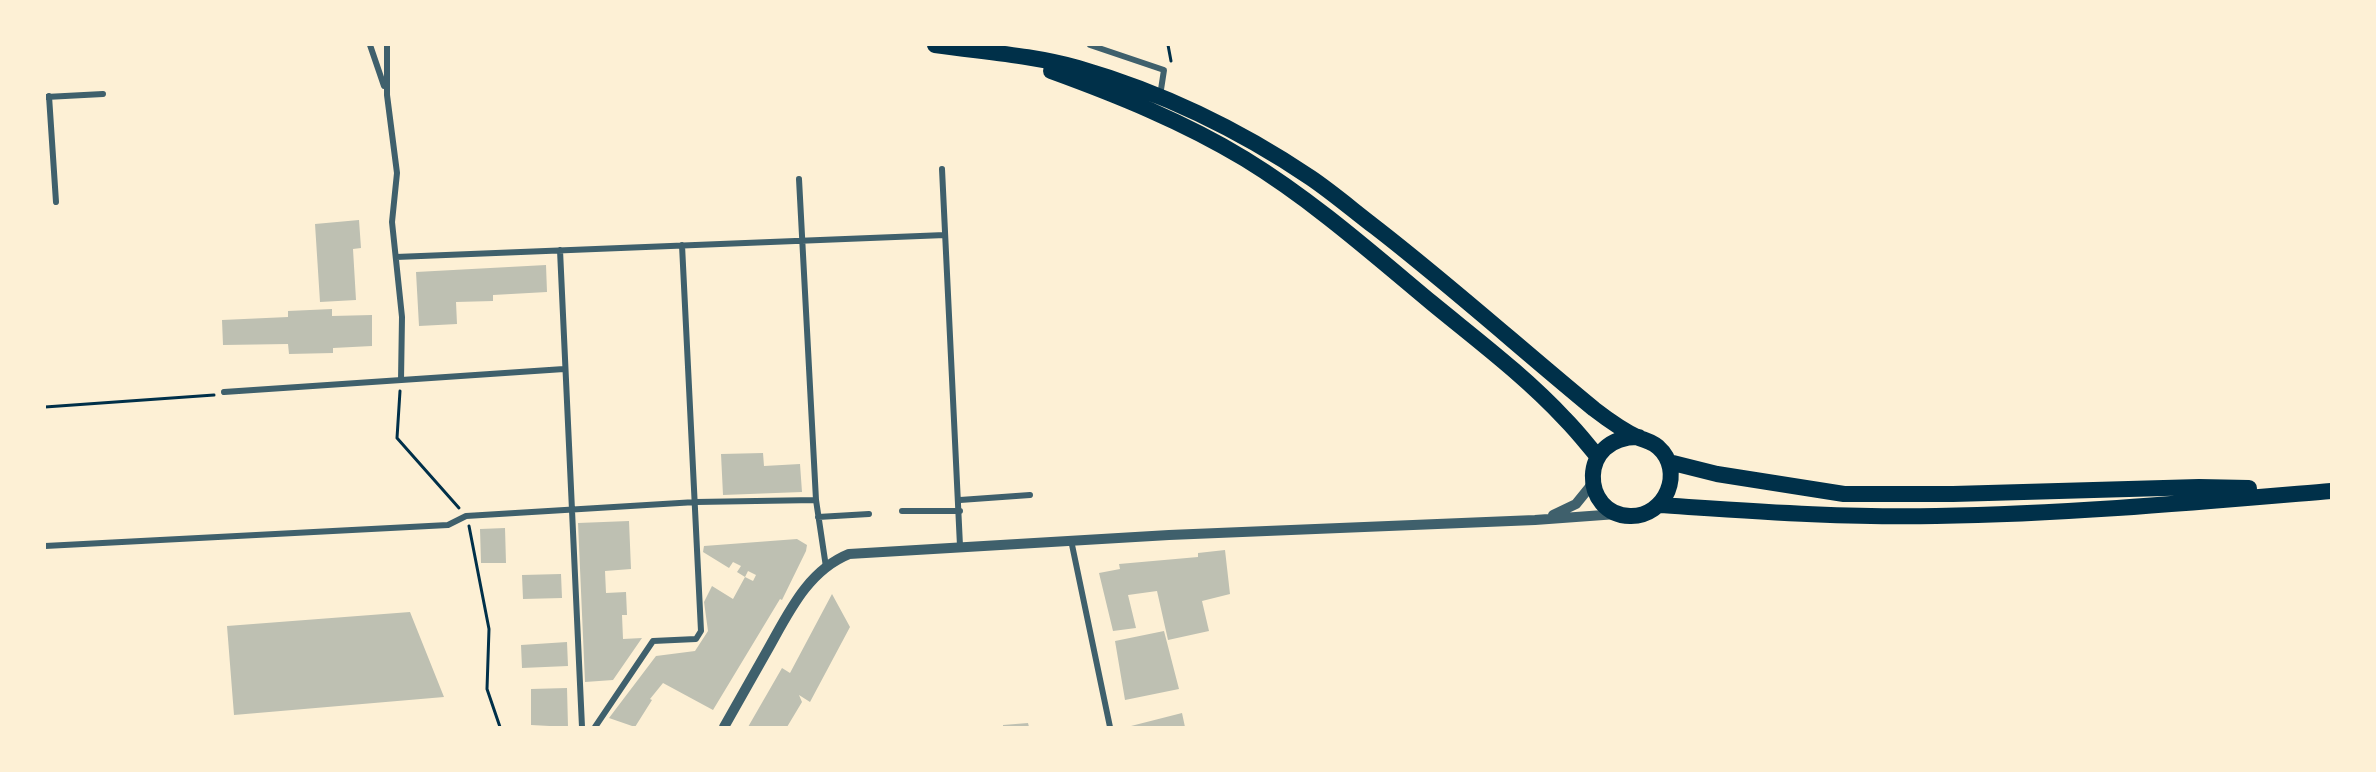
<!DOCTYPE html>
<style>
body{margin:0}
#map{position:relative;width:2376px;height:772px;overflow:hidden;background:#fdf0d5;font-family:Mulish,sans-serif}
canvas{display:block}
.frame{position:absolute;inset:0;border:46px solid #fdf0d5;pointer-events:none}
</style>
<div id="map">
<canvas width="2376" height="772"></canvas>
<div class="frame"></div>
</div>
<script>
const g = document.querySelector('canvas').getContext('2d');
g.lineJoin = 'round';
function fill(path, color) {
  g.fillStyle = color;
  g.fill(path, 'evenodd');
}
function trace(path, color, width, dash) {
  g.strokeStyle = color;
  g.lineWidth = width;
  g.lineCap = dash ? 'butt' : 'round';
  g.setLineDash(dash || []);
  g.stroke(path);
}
const building = new Path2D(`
 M359,220L361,248L353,249L356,300L320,302L315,224Z
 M546,265L547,292L493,295V301L456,302L457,324L419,326L416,272Z
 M332,309V316L372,315V346L333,348V353L289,354L288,344L223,345L222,320L288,317V311Z
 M763,453L764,466L800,464L802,492L723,495L721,454Z
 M629,521L631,569L605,571L606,593L626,592L627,615H622L623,639L642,638L613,680L585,682L578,523Z
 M505,528L506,563H481L480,529Z
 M797,539L807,545L806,551L782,600L780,599L713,710L663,683L650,699L652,700L635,727L609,718L656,656L695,651L708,631L704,602L712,586L733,599L745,577L753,581L756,575L748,571L745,577L737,572L741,566L733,562L729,568L703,552L704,546Z
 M1225,550L1230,594L1202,601L1209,631L1168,640L1157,591L1128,595L1136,628L1113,631L1099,573L1120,569L1119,564L1198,557V553Z
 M561,574L562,598L523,599L522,575Z
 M832,594L850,627L810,702L799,695L802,702L787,727H748L782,668L790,673Z
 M410,612L444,697L234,715L227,626Z
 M1164,631L1179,689L1125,700L1115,641Z
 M567,642L568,666L522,668L521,645Z
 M567,688L568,727L531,725V689Z
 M1182,713L1185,727H1131V726Z
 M1028,723L1029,727H1003V725Z`);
const path = new Path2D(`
 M1168,45L1171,61
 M400,391L397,438L459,508
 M45,407L214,395
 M469,526L489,629L487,689L500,727`);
const minor = new Path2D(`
 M370,45L384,86
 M387,45V95L397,173L392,222L402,317L401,380
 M1090,45L1164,70L1160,96
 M49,96L56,202
 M46,97L103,94
 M942,169L960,546
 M799,179L816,500L826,567
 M560,250L582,727
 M396,257L945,235
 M224,392L564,369
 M960,500L1030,495
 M902,511H960
 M818,517L869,514
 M1071,540L1110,727
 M45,546L448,525L466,516L696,502L816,500
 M595,727L653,641L696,639L701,631L682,245`);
const tertiary = new Path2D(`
 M1553,515L1576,504L1593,483
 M724,727C738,702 753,676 767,651C788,614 807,571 849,554L1169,535L1535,520L1617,514`);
const trunk = new Path2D(`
 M935,45C983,52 1032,55 1078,68C1161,92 1240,130 1311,178C1333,193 1354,211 1375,227C1450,285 1521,349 1594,409C1607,419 1624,431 1639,438C1646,440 1652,442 1658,447C1685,471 1666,517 1630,516C1581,515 1577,436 1639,437
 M1051,71C1117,95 1184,122 1245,159C1312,200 1372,253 1432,303C1477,340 1525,376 1565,419C1577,431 1587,444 1598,457
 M1669,462L1717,474L1844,494H1953L2199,487L2249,488
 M1659,505C1752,511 1844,518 1936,516C2068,514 2200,502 2331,491`);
fill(building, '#bec0b2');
trace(path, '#003049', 3);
trace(minor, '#3f606c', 6);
trace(tertiary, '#3f606c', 10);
trace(trunk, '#003049', 16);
</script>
